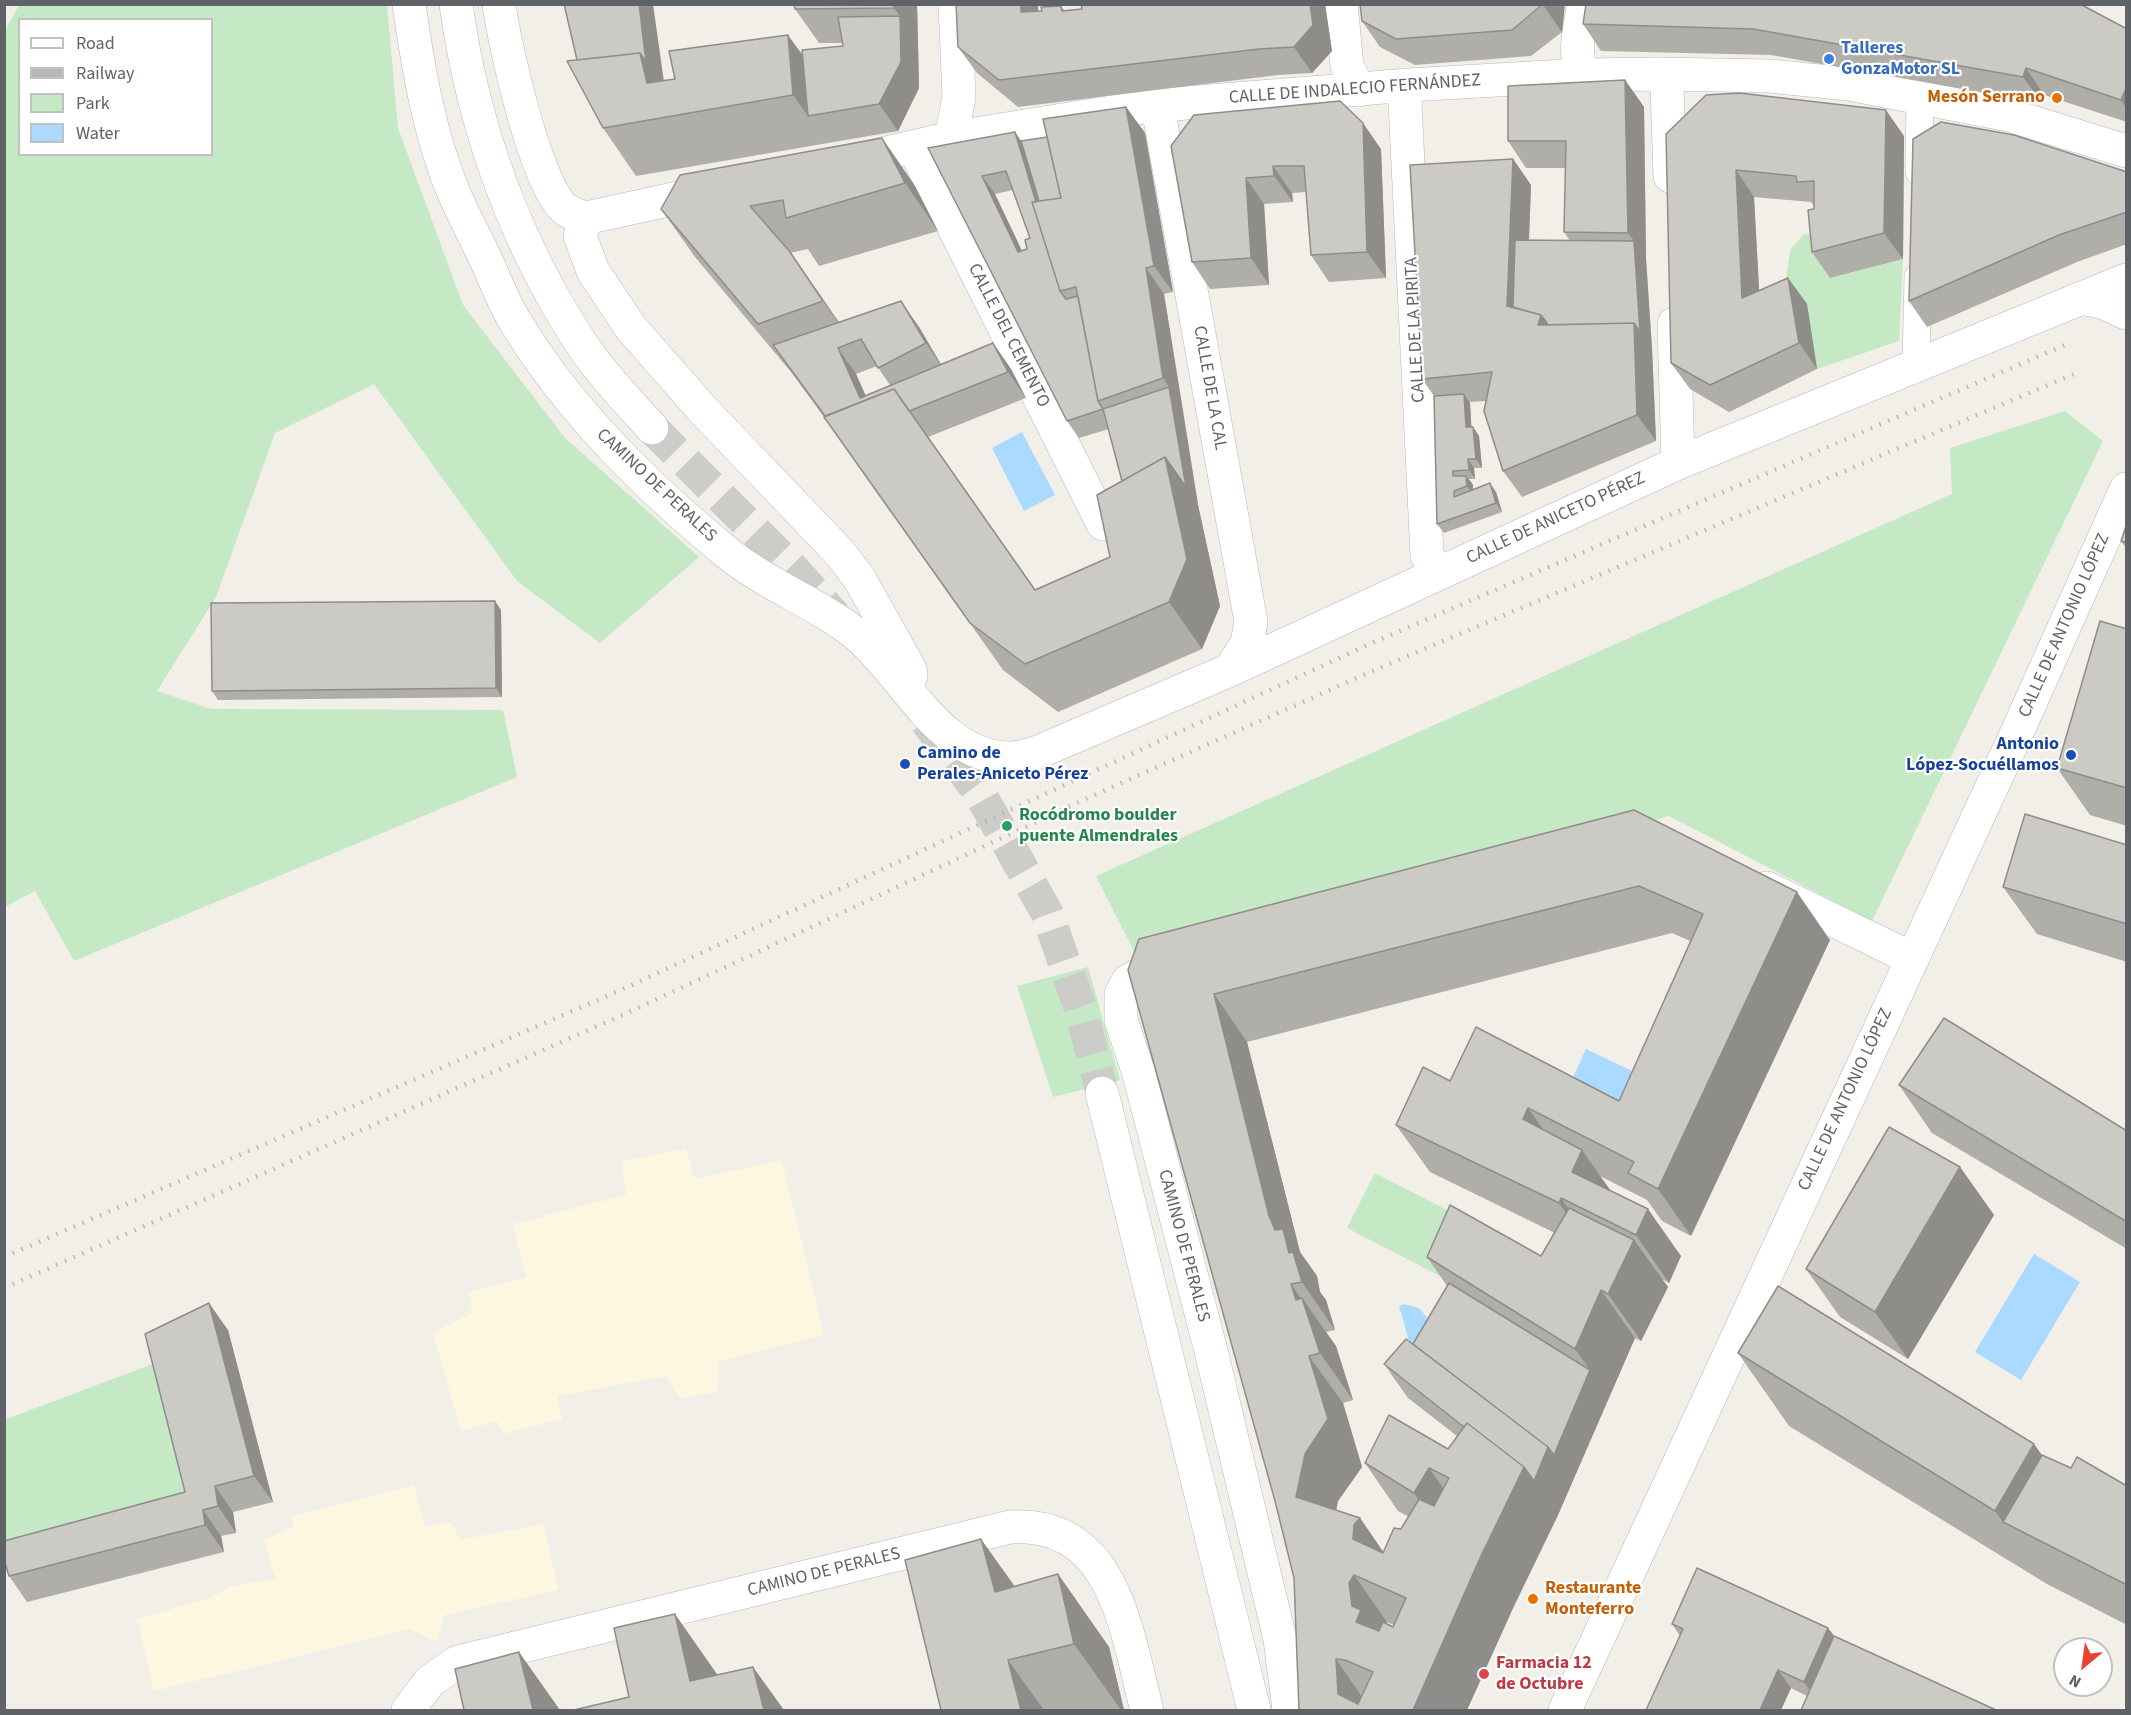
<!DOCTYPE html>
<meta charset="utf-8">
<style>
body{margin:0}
#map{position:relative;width:2131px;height:1715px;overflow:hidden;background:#f1efe8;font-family:"Source Sans 3",sans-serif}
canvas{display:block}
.frame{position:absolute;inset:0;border:6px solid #5f6368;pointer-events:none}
.legend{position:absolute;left:18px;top:18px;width:195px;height:138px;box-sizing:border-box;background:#fff;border:2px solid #bfc1c3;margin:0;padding:8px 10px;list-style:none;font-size:18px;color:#5f6368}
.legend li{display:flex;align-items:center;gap:12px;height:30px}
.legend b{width:30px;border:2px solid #bfc1c3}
.north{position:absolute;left:2053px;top:1637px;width:60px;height:60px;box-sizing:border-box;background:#fff;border:2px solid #bfc1c3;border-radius:50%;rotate:209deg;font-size:16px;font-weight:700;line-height:24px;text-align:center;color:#5f6368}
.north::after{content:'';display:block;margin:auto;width:21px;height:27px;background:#ea4335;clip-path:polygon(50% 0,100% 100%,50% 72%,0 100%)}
</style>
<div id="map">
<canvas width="2131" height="1715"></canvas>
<div class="frame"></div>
<ul class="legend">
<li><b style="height:8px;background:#fff"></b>Road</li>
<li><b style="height:8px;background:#b6b7b8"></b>Railway</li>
<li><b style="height:16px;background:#c5e8c5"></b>Park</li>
<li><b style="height:16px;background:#aadaff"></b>Water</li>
</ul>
<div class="north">N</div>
</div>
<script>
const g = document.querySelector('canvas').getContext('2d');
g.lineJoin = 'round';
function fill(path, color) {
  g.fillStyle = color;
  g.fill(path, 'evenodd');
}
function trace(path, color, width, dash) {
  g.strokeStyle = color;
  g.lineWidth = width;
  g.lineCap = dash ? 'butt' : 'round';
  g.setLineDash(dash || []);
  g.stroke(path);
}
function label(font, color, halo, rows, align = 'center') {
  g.font = font + ' "Source Sans 3",sans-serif';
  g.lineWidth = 4.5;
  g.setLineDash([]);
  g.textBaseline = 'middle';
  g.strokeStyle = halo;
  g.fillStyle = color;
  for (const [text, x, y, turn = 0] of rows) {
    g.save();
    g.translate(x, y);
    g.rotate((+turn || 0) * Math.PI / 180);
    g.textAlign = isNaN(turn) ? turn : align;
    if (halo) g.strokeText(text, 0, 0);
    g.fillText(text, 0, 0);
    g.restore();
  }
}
const commercial = new Path2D(`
 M686,1149L695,1179L782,1160L824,1335L719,1361L717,1391L680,1399L667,1376L557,1396L562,1419L503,1434L497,1421L461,1431L433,1333L472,1313L469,1291L526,1278L513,1224L626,1195L621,1162Z
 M414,1485L425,1526L452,1522L459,1540L544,1524L558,1590L444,1615L437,1642L410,1629L154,1691L137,1619L210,1598L231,1586L275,1579L264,1539L294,1527L291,1517Z`);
const green = new Path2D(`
 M19,5H387L398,128L463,305L565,438L699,557L600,643L517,581L374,384L275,433L216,597L157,691L211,709L503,710L517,777L74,961L35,891L5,907L4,33ZM20,20H212V154H20Z
 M1804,234L1827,236L1831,278L1903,259L1899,341L1817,369L1784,294L1790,250Z
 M2065,411L2103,441L1872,921L1669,816L1141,965L1096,876L1952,494L1950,448Z
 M1088,967L1120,1080L1053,1097L1017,986Z
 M1375,1173L1470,1222L1442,1277L1347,1228Z
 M163,1360L204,1519L10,1571L4,1528V1420Z`);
const water = new Path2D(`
 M1022,432L1055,495L1024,511L992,448Z
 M1586,1049L1655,1082L1639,1116L1570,1084Z
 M2034,1254L2080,1282L2021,1380L1975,1352Z
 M1404,1304L1419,1308L1431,1322L1413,1355L1399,1306Z`);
const minorTunnel = new Path2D(`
 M652,428L794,570L835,616
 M926,721L979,792L1047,913L1081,1010L1102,1093`);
const pedestrian = new Path2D(`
 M1919,172L1920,98
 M1916,364L1918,277`);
const minor = new Path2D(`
 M409,4C418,67 429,133 453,191C463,215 476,238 487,262C496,282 504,304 516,323C571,413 648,488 730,555C769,586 819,604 857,635C905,675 940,759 1011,758C1019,758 1028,755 1036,753L1230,670L1678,463L2126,280
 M456,4C473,128 517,249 587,352C606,379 630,404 652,428
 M499,4C504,43 536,186 565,209C570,213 579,216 586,218
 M1341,4L1347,66L1359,90
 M1662,74L1667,87L1670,176
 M1583,75C1572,52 1580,28 1584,4
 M1409,85L1405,102L1427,555L1438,572
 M1149,106L1160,118L1251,622L1247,643L1230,670
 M951,138L959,97L955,4
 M914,148L1103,524
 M847,162L951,138L1149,106L1409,85L1583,75L1662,74L1769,76L1849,84L2009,115L2126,151
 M586,218L709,191
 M586,218L580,236L593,271L631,328L704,411L840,553L859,578L910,669L911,676
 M2081,298L2102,302L2126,313
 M1674,324L1678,463
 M1767,888L1911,958
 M1173,965L1141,974L1128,981L1121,994V1020L1139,1074L1211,1351L1280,1639L1289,1710
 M1102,1093L1254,1710
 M408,1710L430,1681L458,1662L1010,1527C1116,1521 1126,1632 1147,1710`);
const tertiary = new Path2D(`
 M1565,1710L2019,728L2126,489`);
const rail = new Path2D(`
 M4,1257L621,990L1365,646L2065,345
 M4,1288L627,1013L1092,796L1370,672L2074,374`);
const wall = new Path2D(`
 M794,4H917L919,88L898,131L636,176L603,128L577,60L664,81L675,79L803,56L843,46V43H819L795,9Z
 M956,4H1038V11L1061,6L1064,10L1082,9L1081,4H1325L1332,51L1312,73L1278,75L1018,107L977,73L958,47Z
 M1360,4H1565L1562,32L1531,56L1415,65L1380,47L1362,21Z
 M1583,24L2127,29V122L2044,95L2042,103L1771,55L1601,51Z
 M1625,80L1644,107L1646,259L1652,349L1656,441L1522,497L1503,471L1486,401L1470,402L1471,427H1473L1479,436L1482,468H1474L1475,479H1469L1473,485V489L1496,492L1502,512L1444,533L1437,524L1434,396L1422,379L1513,159L1531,185L1529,240L1570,241L1564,232L1566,168H1526L1508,141Z
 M1126,107L1145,133L1173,292L1164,294L1182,404L1198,505L1220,606L1202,649L1058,712L1003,670L824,417L791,372L695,257L661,209L882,138L915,186L938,231L819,266L808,249L790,253L839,322L919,327L941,364L993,343L1011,369L1026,398L928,437L1035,590L1110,557L1122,481L1109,429L1079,438L1067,421L928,148L1015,132L1021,141L1047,137ZM1013,190L1030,238L1027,249L1022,251L995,194ZM877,366L890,385L866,396L856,374Z
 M1666,134L1904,136L1903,259L1830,278L1812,252L1814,206L1811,202L1754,197L1759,291L1788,278L1807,304L1817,369L1729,412L1690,389L1671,363Z
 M1171,146L1381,149L1386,278L1329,282L1311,255L1306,192L1292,193L1293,202L1264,204L1269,285L1210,289L1192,262Z
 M2127,172V244L2077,262L1927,327L1909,301Z
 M2127,523V549L2121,541Z
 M501,610L502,697L218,700L212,691Z
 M2127,629V826L2090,815L2057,768Z
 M1634,810L1830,940L1691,1236L1662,1221L1647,1200L1600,1176L1611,1191L1681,1256L1669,1283L1662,1279L1668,1287L1641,1341L1635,1338L1558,1515L1514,1606L1467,1710H1299L1294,1578L1275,1501L1128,970ZM1672,933L1690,941L1619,1101L1450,1081L1396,1125L1430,1172L1555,1233L1541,1256L1427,1257L1447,1286L1413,1344L1384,1364L1408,1398L1457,1436L1448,1449L1365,1463L1398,1511L1409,1517L1401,1529L1383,1552L1360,1518L1336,1511L1338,1501L1362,1467L1343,1403L1353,1400L1336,1346L1326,1332L1335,1330L1326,1300L1320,1292L1317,1276L1300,1252L1247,1042ZM1387,1622L1394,1625L1393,1627L1386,1624Z
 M2127,845V962L2037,934L2003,887Z
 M1899,1085L2127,1131V1249L1932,1133Z
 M1960,1167L1994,1215L1908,1359L1840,1317L1806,1269Z
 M228,1330L273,1502L233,1512L236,1533L221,1536L224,1552L27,1602L9,1576L185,1492Z
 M1738,1353L2034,1444L2042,1455L2071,1468L2127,1486V1625L2047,1584L1789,1426Z
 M1058,1574L1109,1647L1124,1710H941L1014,1586Z
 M1672,1624L1828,1628L1834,1636L1807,1696L1791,1688L1781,1710H1646L1680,1636Z`);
const shadedWall = new Path2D(`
 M639,4H653L665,89L647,83L640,53Z
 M894,4H917L918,42L919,88L898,131L879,104L900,16L894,8Z
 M1021,4H1038L1039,38L1021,12Z
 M1310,4H1325L1332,51L1312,73L1294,47Z
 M1543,4H1565L1562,32L1543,5Z
 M788,35L822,82L808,116L793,95Z
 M2026,68L2044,95L2042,103L2023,77Z
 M1625,80L1644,107L1646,259L1652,349L1656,441L1637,415L1634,323V241L1628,233Z
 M2127,86V109L2121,100Z
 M1126,107L1145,133L1173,292L1154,266Z
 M1886,110L1904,136L1903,259L1884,233Z
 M1363,123L1381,149L1386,278L1367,252Z
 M1015,132L1027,150L1063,290Z
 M882,138L915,186L938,231L905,183Z
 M1513,159L1531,185L1526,318L1507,306Z
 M1273,166L1292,193L1293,202L1274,176Z
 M1736,170L1754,197L1761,324L1742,298Z
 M982,176L995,194L1031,270L1018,252Z
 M1246,178L1264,204L1269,285L1251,258Z
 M790,252L823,299L856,349L823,301Z
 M1146,268L1164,294L1198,505L1220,606L1202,649L1169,602L1165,457L1169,387L1163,378Z
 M1788,278L1807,304L1817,369L1799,343Z
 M901,301L919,327L944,370L926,343Z
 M1541,315L1554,333L1538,325Z
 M993,343L1011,369L1026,398L1008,372Z
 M838,348L856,374L878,424L860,398Z
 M1464,394L1470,403L1472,436L1466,427Z
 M1473,427L1479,436L1482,468L1476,459Z
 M1468,459L1474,468L1475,479L1469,470Z
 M1466,476L1473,485V495L1467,486Z
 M1490,483L1496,492L1502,512L1496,503Z
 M495,601L501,610L502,697L496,688Z
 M1797,892L1830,940L1691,1236L1658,1189Z
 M1214,994L1247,1042L1300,1252L1317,1276L1320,1292L1326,1300L1335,1330L1302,1282L1275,1230L1269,1216Z
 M1528,1108L1562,1156L1523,1119Z
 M1582,1150L1615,1197L1572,1172Z
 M1960,1167L1994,1215L1908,1359L1875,1312Z
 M1561,1198L1594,1246L1592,1251L1559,1203Z
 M1648,1209L1681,1256L1669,1283L1636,1235Z
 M1634,1240L1668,1287L1641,1341L1608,1294Z
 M1291,1284L1304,1303L1302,1298L1336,1346L1353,1400L1320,1353L1296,1300Z
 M1601,1290L1635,1338L1558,1515L1514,1606L1467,1710H1413L1480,1558L1524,1467L1548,1447L1590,1370L1575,1349Z
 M209,1303L228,1330L273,1502L254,1476Z
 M1309,1356L1343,1403L1362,1467L1338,1501L1329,1545L1296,1497Z
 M2034,1444L2085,1517L2003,1522L1995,1511Z
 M1429,1468L1463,1516L1448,1541L1414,1493Z
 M215,1486L233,1512L236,1533L218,1506Z
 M203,1510L221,1536L224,1552L205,1525Z
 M1360,1518L1393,1566L1353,1539L1354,1525Z
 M981,1539L1033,1612L995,1592Z
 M1058,1574L1109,1647L1124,1710H1121L1074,1644Z
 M1354,1575L1387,1622L1382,1631L1384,1644L1356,1622L1352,1606L1349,1583Z
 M675,1614L726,1687L690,1681Z
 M1828,1628L1841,1645L1816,1700L1804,1682Z
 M519,1652L560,1710H533Z
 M1336,1659L1369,1707V1710L1338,1694Z
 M1008,1660L1044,1710H1021Z
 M753,1667L784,1710H764Z
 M1778,1670L1791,1688L1781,1710H1760Z`);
const building = new Path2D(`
 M564,4H639L646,62L640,53L577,60Z
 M794,4H894V8L795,9Z
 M956,4H1021V12L1042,11L1041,7L1061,6L1062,11L1082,9L1081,4H1310L1313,25L1294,47L1259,49L999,80L958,47Z
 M1360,4H1543L1512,30L1396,39L1362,21Z
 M1586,4H2080L2127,29V86L2121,100L2026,68L2023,77L1753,29L1583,24Z
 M900,16L901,62L879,104L808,116L802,50L843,46L838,17Z
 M788,35L793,95L603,128L567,61L640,53L647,83L675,79L669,51Z
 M1625,80L1628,233L1564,232L1566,141H1508V86Z
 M1739,93L1886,110L1884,233L1812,252L1808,210L1814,209V181L1797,182L1796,176L1736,170L1742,298L1788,278L1799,343L1710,385L1671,363L1666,134L1706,95Z
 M1340,101L1363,123L1367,252L1311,255L1304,166H1273L1274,176L1246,178L1251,258L1192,262L1171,146L1194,115Z
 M1126,107L1154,266L1146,268L1163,378L1098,401L1076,287L1060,291L1032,202L1061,198L1043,119Z
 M1941,122L2014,135L2127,172V212L2059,235L1909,301L1913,139Z
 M1015,132L1036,202H1032L1060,291L1066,299L1078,296L1098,401L1103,409L1169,387L1186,487L1165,457L1122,481L1103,409L1067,421L928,148ZM1006,171L1030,238L1025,240L1027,249L1018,252L982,176Z
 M1047,137L1061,198L1039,201L1021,141Z
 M882,138L905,183L786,218L783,200L750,206L790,252L823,301L758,324L661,209L680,175Z
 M1513,159L1507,306L1541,315L1538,325L1634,323L1637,415L1503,471L1484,411L1492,372L1422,379L1410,165Z
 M1515,240L1634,241L1640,332L1634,323L1547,325V323L1541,315L1513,307Z
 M901,301L926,343L878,368L861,339L838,348L860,398L993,343L1008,372L909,411L894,389L825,416L773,345Z
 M894,389L1035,590L1110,557L1097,495L1165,457L1187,559L1169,602L1025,664L970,623L824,417Z
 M1464,394L1466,427H1473L1476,459H1468L1469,470L1453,471V476H1466L1467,486L1454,491V497L1490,483L1496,503L1437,524L1434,396Z
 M2127,523V543L2121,541Z
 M495,601L496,688L212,691L211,603Z
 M2100,621L2127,629V788L2057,768Z
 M1634,810L1797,892L1658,1189L1628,1173L1634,1162L1528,1108L1523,1119L1582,1150L1572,1172L1648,1209L1636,1235L1561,1198L1559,1203L1396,1125L1423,1067L1450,1081L1476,1027L1619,1101L1703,914L1639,886L1214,994L1269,1216L1275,1230L1283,1229L1289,1253L1293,1252L1302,1282L1291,1284L1296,1300L1302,1298L1320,1353L1309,1356L1328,1419L1305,1454L1296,1497L1360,1518L1354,1525L1353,1539L1383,1553L1394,1528L1401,1529L1419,1499L1434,1506L1449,1478L1429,1468L1414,1493L1365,1463L1389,1415L1448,1449L1467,1423L1524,1467L1480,1558L1413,1710H1299L1294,1578L1275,1501L1128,970L1139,939ZM1354,1575L1406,1598L1393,1627L1383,1622L1379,1631L1356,1622L1361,1610L1352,1606L1349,1583ZM1336,1659L1345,1660L1373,1672L1358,1704L1338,1694Z
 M2025,814L2127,845V924L2003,887Z
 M1944,1018L2127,1131V1222L1899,1085Z
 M1889,1127L1960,1167L1875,1312L1806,1269Z
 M1450,1205L1541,1256L1569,1208L1634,1240L1608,1294L1601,1290L1575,1349L1427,1257Z
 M1449,1283L1590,1370L1554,1455L1548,1447L1413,1344Z
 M1778,1286L2034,1444L1995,1511L1738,1353Z
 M209,1303L254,1476L215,1486L218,1506L203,1510L205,1525L9,1576L4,1560V1541L185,1492L145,1334Z
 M1406,1339L1548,1447L1534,1481L1524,1467L1467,1423L1464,1427L1384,1364Z
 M2042,1455L2071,1468L2077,1457L2127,1486V1585L2003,1522Z
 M981,1539L995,1592L1058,1574L1074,1644L1008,1660L1021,1710H941L905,1560Z
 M1697,1568L1828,1628L1804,1682L1778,1670L1760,1710H1646L1683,1629L1672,1624Z
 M675,1614L690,1681L753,1667L764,1710H574L629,1697L614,1628Z
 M1834,1636L1996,1710H1801Z
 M519,1652L533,1710H464L455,1669Z`);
const markers = [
 [1829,59,6,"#3f7fe0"],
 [2057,98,6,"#e8710a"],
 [2071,755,6,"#1a4fb4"],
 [905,764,6,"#1a4fb4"],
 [1007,826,6,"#2e9e5b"],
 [1533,1599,6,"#e8710a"],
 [1484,1674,6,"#e0444e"]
];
const shopNames = [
 ["Talleres",1841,49],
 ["GonzaMotor SL",1841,70]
];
const streetNames = [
 ["CALLE DE INDALECIO FERNÁNDEZ",1355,90,-4],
 ["CALLE DE LA PIRITA",1416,330,-93],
 ["CALLE DEL CEMENTO",1008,336,63],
 ["CALLE DE LA CAL",1209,388,80],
 ["CAMINO DE PERALES",656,486,43],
 ["CALLE DE ANICETO PÉREZ",1556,519,-25],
 ["CALLE DE ANTONIO LÓPEZ",2065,626,-66],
 ["CALLE DE ANTONIO LÓPEZ",1846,1100,-65],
 ["CAMINO DE PERALES",1183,1246,75],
 ["CAMINO DE PERALES",824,1573,-14]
];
const foodNames = [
 ["Mesón Serrano",2045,98],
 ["Restaurante",1545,1589,"left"],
 ["Monteferro",1545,1610,"left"]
];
const transitNames = [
 ["Antonio",2059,745],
 ["López-Socuéllamos",2059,766],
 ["Camino de",917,754,"left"],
 ["Perales-Aniceto Pérez",917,775,"left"]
];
const leisureNames = [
 ["Rocódromo boulder",1019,816],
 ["puente Almendrales",1019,837]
];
const healthNames = [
 ["Farmacia 12",1496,1664],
 ["de Octubre",1496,1685]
];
fill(commercial, '#fef7e0');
fill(green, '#c5e8c5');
fill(water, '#aadaff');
trace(minorTunnel, '#ccccc8', 33, [33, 16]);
trace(pedestrian, '#b5b8bc', 28);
trace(minor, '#b5b8bc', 34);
trace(tertiary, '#b5b8bc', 34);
trace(pedestrian, '#fff', 27);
trace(minor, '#fff', 33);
trace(tertiary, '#fff', 33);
trace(rail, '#b6b7b8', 4.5, [1.5, 8]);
fill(wall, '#afaea9');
fill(shadedWall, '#8f8d8a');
fill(building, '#cccac5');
trace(building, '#8f8d8a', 1.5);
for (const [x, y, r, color] of markers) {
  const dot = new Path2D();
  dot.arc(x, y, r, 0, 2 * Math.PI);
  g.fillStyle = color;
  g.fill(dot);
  trace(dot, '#fff', 2);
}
label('bold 18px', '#366cbe', '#fff', shopNames, 'left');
label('18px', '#5f6368', '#fff', streetNames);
label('bold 18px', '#c56008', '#fff', foodNames, 'right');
label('bold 18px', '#164399', '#fff', transitNames, 'right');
label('bold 18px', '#27864d', '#fff', leisureNames, 'left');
label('bold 18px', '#be3a42', '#fff', healthNames, 'left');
</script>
